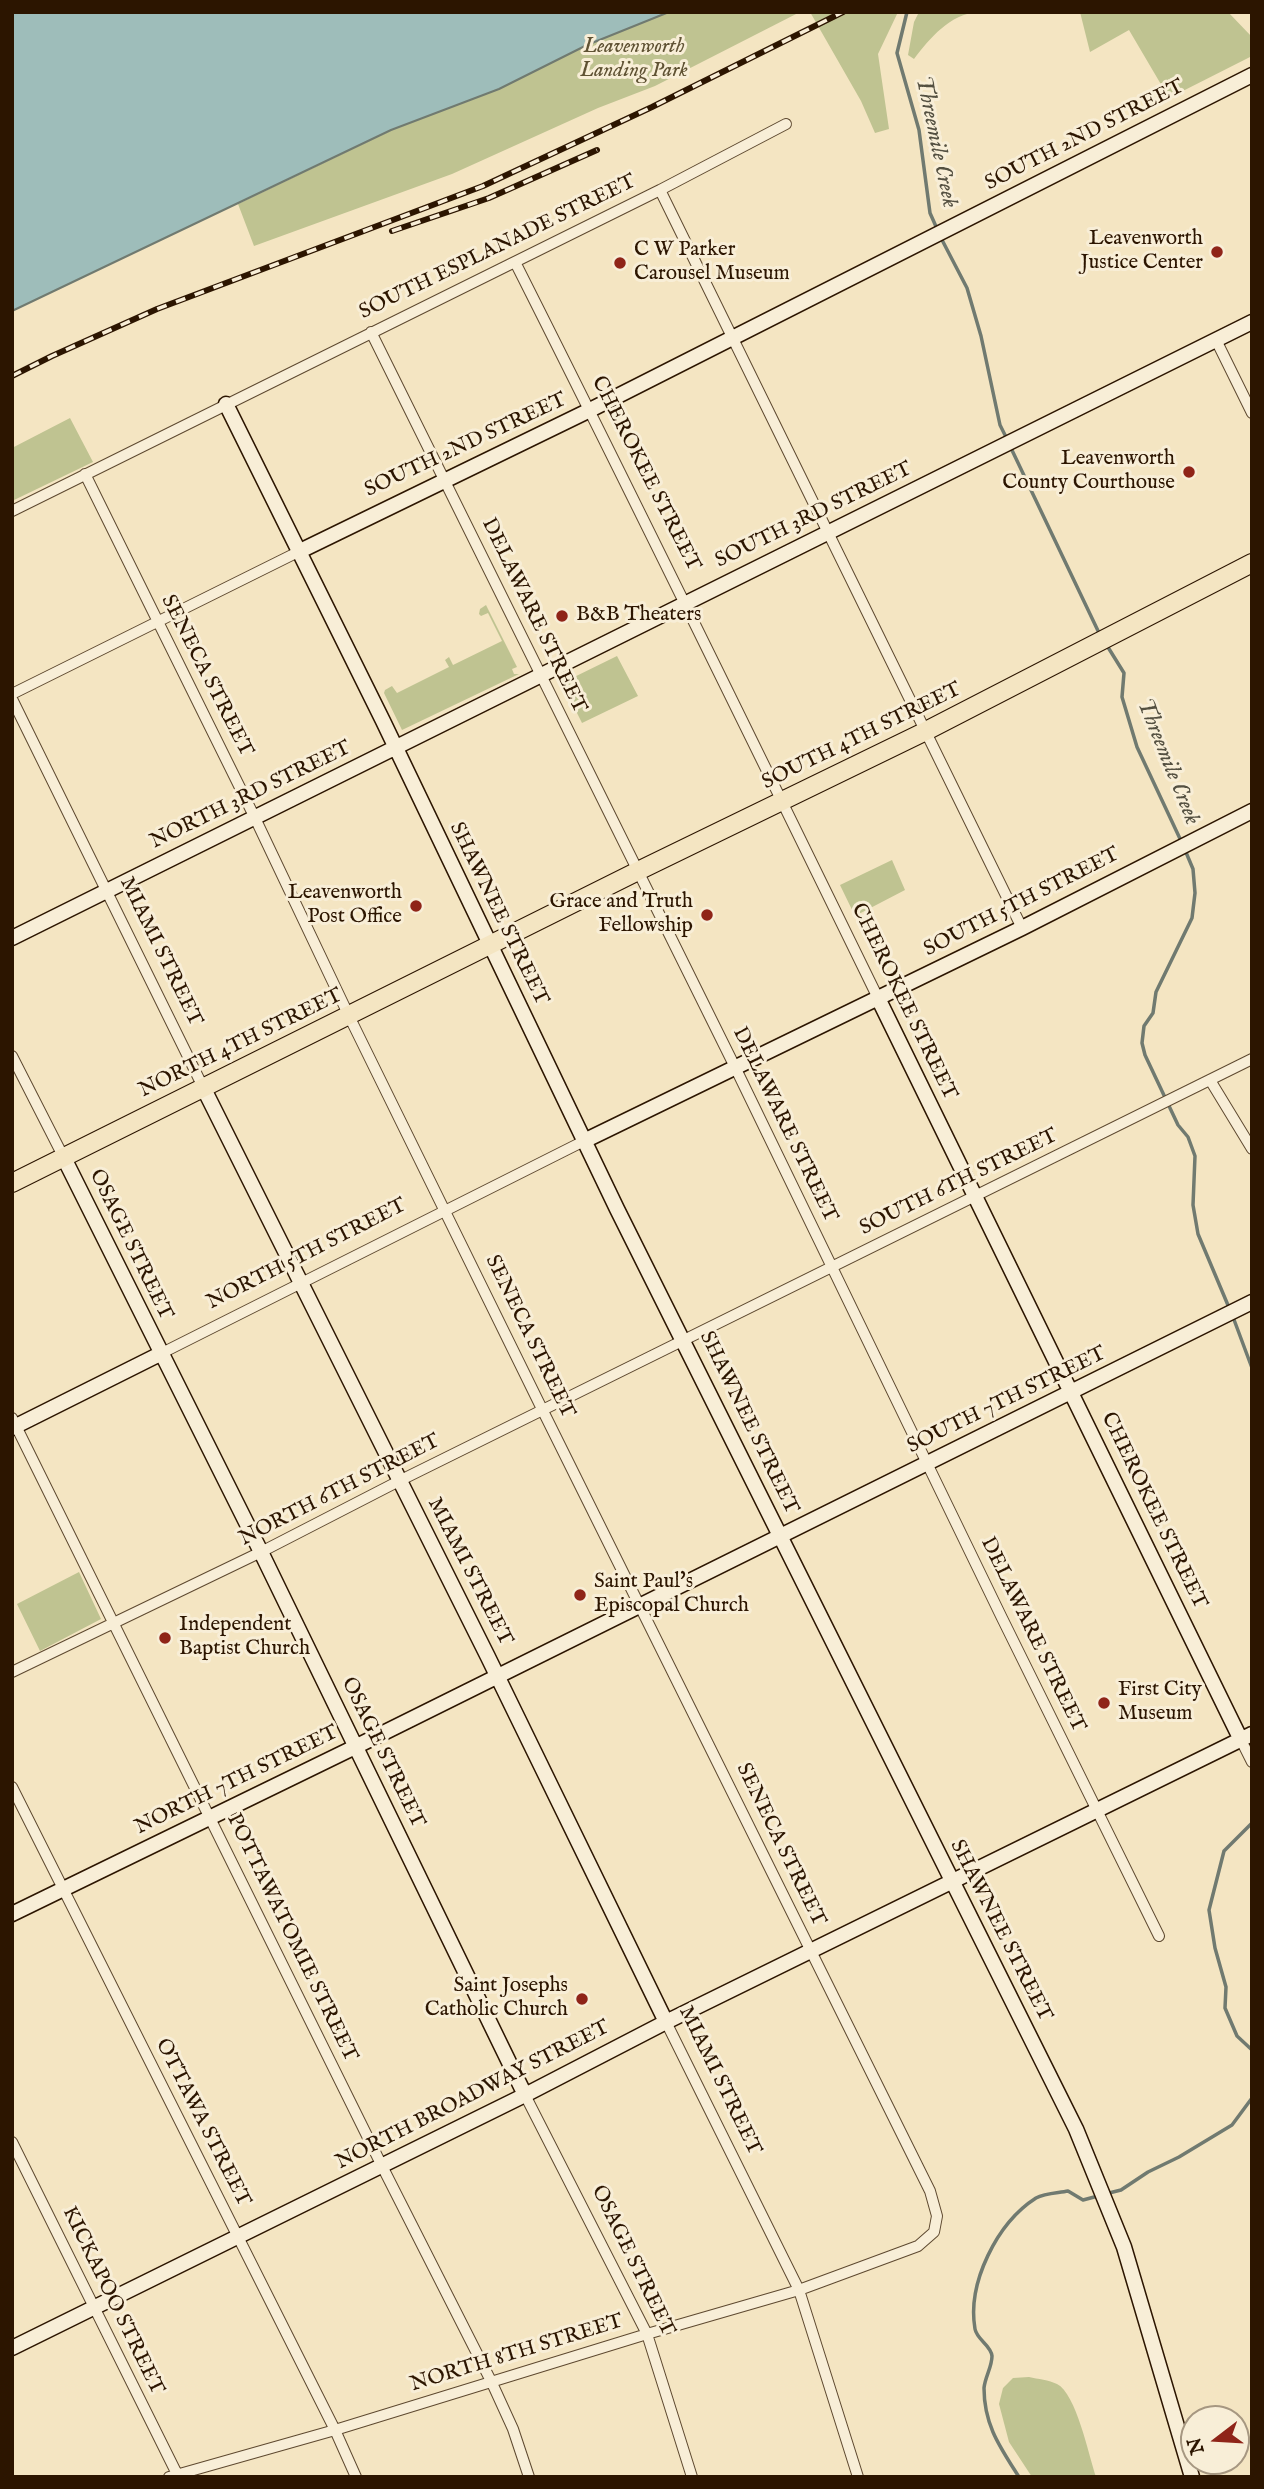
<!DOCTYPE html>
<style>
body{margin:0}
#map{position:relative;width:1264px;height:2489px;overflow:hidden;background:#f4e5c2;font-family:"IM FELL English",serif}
canvas{display:block}
.frame{position:absolute;inset:0;border:14px solid #2c1500;pointer-events:none}
.north{position:absolute;left:1180px;top:2405px;width:70px;height:70px;box-sizing:border-box;background:#f8eed7;border:2px solid #a69781;border-radius:50%;rotate:253deg;font-size:19px;font-weight:700;line-height:28px;text-align:center;color:#2c1500}
.north::after{content:'';display:block;margin:auto;width:24px;height:32px;background:#8f2418;clip-path:polygon(50% 0,100% 100%,50% 72%,0 100%)}
</style>
<div id="map">
<canvas width="1264" height="2489"></canvas>
<div class="frame"></div>
<div class="north">N</div>
</div>
<script>
const g = document.querySelector('canvas').getContext('2d');
g.lineJoin = 'round';
function fill(path, color) {
  g.fillStyle = color;
  g.fill(path, 'evenodd');
}
function trace(path, color, width, dash) {
  g.strokeStyle = color;
  g.lineWidth = width;
  g.lineCap = dash ? 'butt' : 'round';
  g.setLineDash(dash || []);
  g.stroke(path);
}
function label(font, color, halo, rows, align = 'center') {
  g.font = font + ' "IM FELL English",serif';
  g.lineWidth = 6;
  g.setLineDash([]);
  g.textBaseline = 'middle';
  g.strokeStyle = halo;
  g.fillStyle = color;
  for (const [text, x, y, turn = 0] of rows) {
    g.save();
    g.translate(x, y);
    g.rotate((+turn || 0) * Math.PI / 180);
    g.textAlign = isNaN(turn) ? turn : align;
    if (halo) g.strokeText(text, 0, 0);
    g.fillText(text, 0, 0);
    g.restore();
  }
}
const green = new Path2D(`
 M669,12H800L655,86L598,108L452,174L254,246L238,204L392,130L499,89L587,45Z
 M810,12H898L878,54L889,129L875,133L861,101Z
 M919,12H978C950,14 930,38 914,59L908,55L914,22Z
 M1080,12H1228L1252,37V56L1169,98L1129,30L1090,52Z
 M70,418L93,462L12,501V448Z
 M486,605L517,667L512,669L514,674H519L402,730L384,693L385,690L392,686L397,693L449,667L445,660L449,657L453,665L502,641L488,613L481,616L479,614L480,609Z
 M617,656L638,696L582,723L562,683Z
 M892,860L905,890L855,916L840,885Z
 M79,1572L101,1619L40,1651L17,1604Z
 M1029,2377C1038,2379 1049,2380 1057,2384C1076,2393 1089,2456 1096,2477H1032L1009,2442L999,2404L1003,2388L1013,2378Z`);
const water = new Path2D(`
 M12,12H669L587,45L499,89L391,130L12,311Z`);
const stream = new Path2D(`
 M907,12L897,53L919,130L930,213L938,231
 M941,238L967,288L981,336L1000,425L1007,439
 M1010,446L1100,635
 M1106,644L1124,673L1122,697L1137,747L1182,843
 M1185,850L1193,869L1195,893L1192,918L1156,992L1153,1013L1144,1026L1142,1043L1145,1055L1178,1125L1188,1137L1195,1156L1193,1205L1198,1234L1230,1310
 M1233,1317L1252,1368
 M1252,1823L1224,1851L1209,1910L1215,1948L1226,1987L1225,2008L1237,2036L1252,2050
 M1105,2194L1121,2190L1148,2172L1179,2157L1232,2125L1252,2098
 M1019,2477C1000,2447 984,2425 984,2388C985,2377 992,2367 992,2356C991,2345 977,2340 975,2329C967,2283 997,2223 1036,2198C1045,2193 1058,2193 1068,2191L1083,2200L1098,2196`);
const street = new Path2D(`
 M660,190L1022,928
 M515,262C638,506 758,752 878,998
 M371,332L735,1067L1002,1618L1159,1936
 M1216,340L1252,413
 M85,474L255,818L349,1016L543,1411L930,2191L937,2216L934,2232L918,2246L799,2290L647,2334L335,2430L169,2477
 M12,511L660,190L786,124
 M12,694L298,552
 M12,699L203,1087
 M12,1056L64,1158
 M1210,1080L1252,1149
 M160,1354L584,1141
 M12,1418L382,2166L492,2383L513,2429L529,2477
 M12,1672L261,1552L399,1481L1252,1059
 M1241,1740L1252,1762
 M12,1787L335,2430L356,2477
 M666,2022L799,2290L858,2477
 M525,2095L647,2334L692,2477
 M12,2142L178,2476`);
const secondary = new Path2D(`
 M226,404L383,721L617,1209L1076,2129L1124,2247L1192,2477
 M298,552L590,410L1252,75
 M12,938L1252,322
 M878,998L1241,1740
 M203,1087L488,1657L666,2022
 M584,1141L1022,928L1252,811
 M64,1158L261,1552L525,2095
 M12,1428L160,1354
 M12,1914L355,1747L1252,1302
 M12,2348L525,2095L666,2022L1252,1734`);
const highway = new Path2D(`
 M12,1183L638,871L926,731L1252,563`);
const rail = new Path2D(`
 M392,231L489,198L597,150
 M12,376L52,356L157,309L483,186L652,107L843,12`);
const markers = [
 [1217,252,7,"#8f2418"],
 [620,263,7,"#8f2418"],
 [1189,472,7,"#8f2418"],
 [562,616,7,"#8f2418"],
 [416,906,7,"#8f2418"],
 [707,915,7,"#8f2418"],
 [580,1595,7,"#8f2418"],
 [165,1638,7,"#8f2418"],
 [1104,1703,7,"#8f2418"],
 [582,1999,7,"#8f2418"]
];
const parkNames = [
 ["Leavenworth",634,48],
 ["Landing Park",634,72]
];
const streetNames = [
 ["SOUTH 2ND STREET",1085,136,-27],
 ["SOUTH ESPLANADE STREET",498,248,-26],
 ["SOUTH 2ND STREET",466,446,-25],
 ["CHEROKEE STREET",645,474,63],
 ["SOUTH 3RD STREET",814,516,-26],
 ["DELAWARE STREET",533,616,64],
 ["SENECA STREET",206,676,63],
 ["SOUTH 4TH STREET",862,737,-26],
 ["NORTH 3RD STREET",251,796,-26],
 ["SOUTH 5TH STREET",1022,903,-27],
 ["SHAWNEE STREET",498,914,64],
 ["MIAMI STREET",160,952,64],
 ["CHEROKEE STREET",903,1002,64],
 ["NORTH 4TH STREET",241,1044,-26],
 ["DELAWARE STREET",784,1125,64],
 ["SOUTH 6TH STREET",959,1183,-26],
 ["OSAGE STREET",130,1245,64],
 ["NORTH 5TH STREET",307,1255,-27],
 ["SENECA STREET",529,1337,64],
 ["SOUTH 7TH STREET",1007,1401,-26],
 ["SHAWNEE STREET",748,1423,64],
 ["NORTH 6TH STREET",340,1491,-27],
 ["CHEROKEE STREET",1153,1511,64],
 ["MIAMI STREET",469,1572,63],
 ["DELAWARE STREET",1032,1635,64],
 ["OSAGE STREET",382,1753,64],
 ["NORTH 7TH STREET",237,1781,-26],
 ["SENECA STREET",780,1845,64],
 ["SHAWNEE STREET",1000,1931,63],
 ["POTTAWATOMIE STREET",291,1938,64],
 ["MIAMI STREET",719,2081,64],
 ["NORTH BROADWAY STREET",473,2096,-27],
 ["OTTAWA STREET",202,2123,63],
 ["OSAGE STREET",632,2261,64],
 ["KICKAPOO STREET",112,2301,64],
 ["NORTH 8TH STREET",517,2354,-17]
];
const poiNames = [
 ["Leavenworth",1203,240],
 ["Justice Center",1203,264],
 ["C W Parker",634,251,"left"],
 ["Carousel Museum",634,275,"left"],
 ["Leavenworth",1175,460],
 ["County Courthouse",1175,484],
 ["B&B Theaters",576,616,"left"],
 ["Leavenworth",402,894],
 ["Post Office",402,918],
 ["Grace and Truth",693,903],
 ["Fellowship",693,927],
 ["Saint Paul's",594,1583,"left"],
 ["Episcopal Church",594,1607,"left"],
 ["Independent",179,1626,"left"],
 ["Baptist Church",179,1650,"left"],
 ["First City",1118,1691,"left"],
 ["Museum",1118,1715,"left"],
 ["Saint Josephs",568,1987],
 ["Catholic Church",568,2011]
];
const waterNames = [
 ["Threemile Creek",935,142,78],
 ["Threemile Creek",1167,762,68]
];
fill(green, '#bfc391');
fill(water, '#9ebdba');
trace(water, '#707a70', 2);
trace(stream, '#707a70', 3.5);
trace(street, '#5e4930', 12);
trace(secondary, '#2c1500', 17);
trace(highway, '#2c1500', 20);
trace(street, '#f8eed7', 10);
trace(secondary, '#f8eed7', 14);
trace(highway, '#f4e5c2', 18);
trace(rail, '#2c1500', 6);
trace(rail, '#f8eed7', 3.5, [10]);
for (const [x, y, r, color] of markers) {
  const dot = new Path2D();
  dot.arc(x, y, r, 0, 2 * Math.PI);
  g.fillStyle = color;
  g.fill(dot);
  trace(dot, '#f8eed7', 2.5);
}
label('italic 21px', '#5f5233', '#f8eed7', parkNames);
label('21px', '#2c1500', '#f8eed7', streetNames);
label('21px', '#2c1500', '#f8eed7', poiNames, 'right');
label('italic 23px', '#545041', '#f8eed7', waterNames);
</script>
